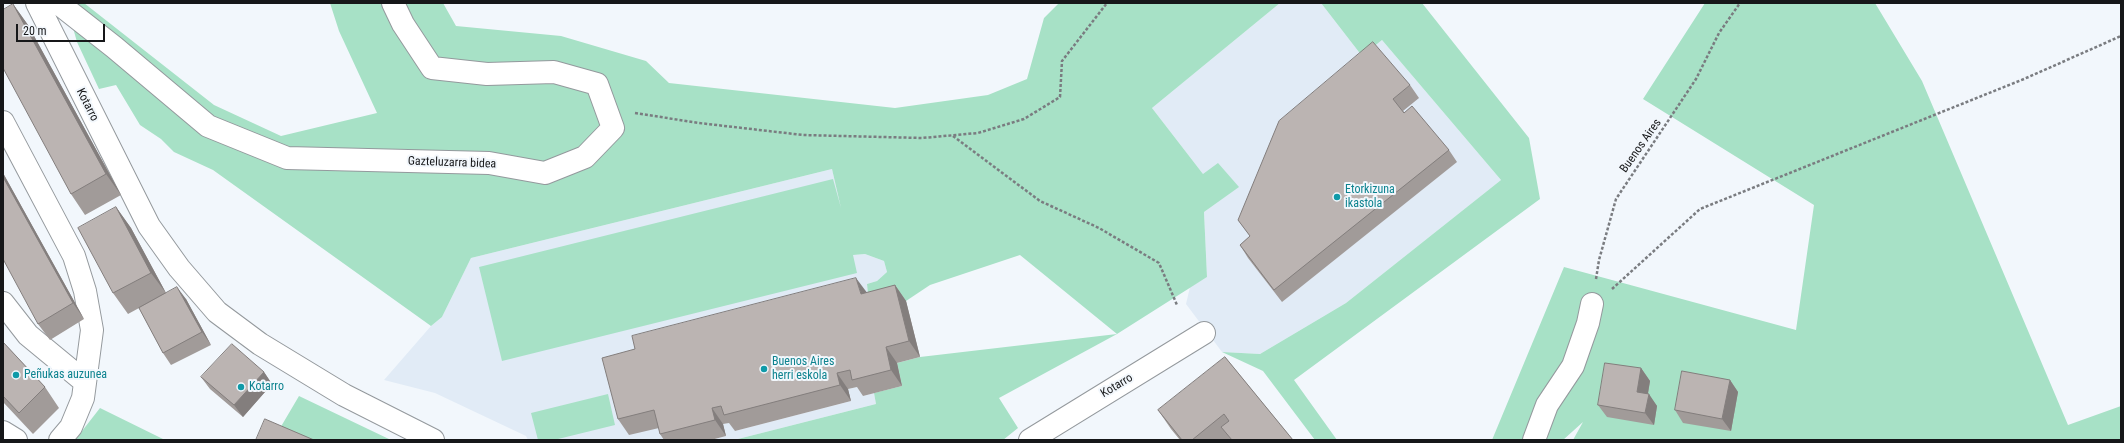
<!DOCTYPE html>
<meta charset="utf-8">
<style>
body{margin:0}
#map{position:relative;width:2124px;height:443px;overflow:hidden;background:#f2f7fc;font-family:"Roboto Condensed",sans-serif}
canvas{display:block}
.frame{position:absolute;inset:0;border:4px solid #161719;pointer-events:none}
.scale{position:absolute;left:16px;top:24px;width:89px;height:18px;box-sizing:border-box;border:2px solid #161719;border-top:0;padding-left:5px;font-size:12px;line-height:14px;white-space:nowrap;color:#161719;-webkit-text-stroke:3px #f2f7fc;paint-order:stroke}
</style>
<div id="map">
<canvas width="2124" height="443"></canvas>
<div class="frame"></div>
<div class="scale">20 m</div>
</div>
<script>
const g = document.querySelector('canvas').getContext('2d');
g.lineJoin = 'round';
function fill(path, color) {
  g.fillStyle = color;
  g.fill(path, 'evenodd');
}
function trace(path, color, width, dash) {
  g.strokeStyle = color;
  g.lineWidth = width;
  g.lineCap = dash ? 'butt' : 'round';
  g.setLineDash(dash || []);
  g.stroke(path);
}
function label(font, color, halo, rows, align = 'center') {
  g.font = font + ' "Roboto Condensed",sans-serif';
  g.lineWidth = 4;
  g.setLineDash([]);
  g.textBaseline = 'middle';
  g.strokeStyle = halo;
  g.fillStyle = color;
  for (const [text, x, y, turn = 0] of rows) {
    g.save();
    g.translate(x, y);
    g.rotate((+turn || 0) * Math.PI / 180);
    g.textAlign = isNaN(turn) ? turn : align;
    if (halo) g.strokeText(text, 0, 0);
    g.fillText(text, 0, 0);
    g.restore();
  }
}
const built = new Path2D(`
 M1280,3H1321L1362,56L1382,40L1501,180L1346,303L1260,354L1222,352L1186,304L1190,287L1207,277L1204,212L1238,187L1203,174L1152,108Z
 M832,169L852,255L865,254L884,261L887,272L877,281L867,284L868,294L666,426L669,440H528L526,436L435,393L384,380L431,326L442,317L471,258Z
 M861,386L863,396L874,393L876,404L734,440H711L726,436L723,424L733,422L735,431L851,401L848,389Z`);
const green = new Path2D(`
 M66,3H84L214,105L281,136L377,113L339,31L330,3H443L456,26L561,36L646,61L669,83L895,108L988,95L1027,79L1044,18L1059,3H1280L1152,108L1203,174L1218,163L1239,187L1204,212L1207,277L1117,334L999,398L1018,428L1003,440H734L876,404L874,393L902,386L897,363L920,357L1117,334L1020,255L930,285L906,301L872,310L868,294L867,284L877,281L887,272L884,261L865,254L853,255L857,273L502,361L479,267L833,179L841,208L832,169L471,258L442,317L431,326L213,170L174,152L161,139L140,125L116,85L99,89L77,42Z
 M1321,3H1422L1529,138L1540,199L1294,380L1337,440H1315L1263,371L1222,352L1260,354L1346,303L1501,180L1382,40L1362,56Z
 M1705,3H1875L1922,81L2068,425L2121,406L2120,440H1573L1583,422L1563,440H1492L1564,267L1796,330L1814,205L1643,99Z
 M608,394L615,425L554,440H538L531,413Z
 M299,396L391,440H287L276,435Z
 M100,408L165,440H75Z`);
const path = new Path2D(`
 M635,113L699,123L803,135L922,138L978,133L1024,119L1060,97L1062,61L1107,3
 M953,136L1040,201L1099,228L1159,263L1177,305
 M1596,279L1599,260L1616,199L1696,79L1719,33L1740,3
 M1612,289L1700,209L2024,79L2121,36`);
const street = new Path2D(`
 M37,3L149,226L179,268L217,312L260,344L344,395L433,440
 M58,3L114,47L208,126L287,158L489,163L545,173L585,157L613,128L597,84L554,72L487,74L432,68L403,24L393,3
 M3,122L74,256L85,291L92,330L83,398L71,427L60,440
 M3,303L28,335L85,382
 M3,432L16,440
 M1030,440L1204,333
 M1534,440L1547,405L1573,366L1588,323L1592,304`);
const wall = new Path2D(`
 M13,4L28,25L121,195L85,215L71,194Z
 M1410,85L1419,98L1403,111L1449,150L1457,162L1282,302L1248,258L1240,245L1250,236L1238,220Z
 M3,173L84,319L50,340L38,324Z
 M116,207L131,228L166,293L186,299L211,345L171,365L163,353L139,308L128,314L113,293Z
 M895,285L906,301L920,357L897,363L902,386L863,396L857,387L848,389L851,401L735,431L729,423L723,424L726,436L711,440H664L660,434L659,428L629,435L618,419L867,293Z
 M3,342L45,387L59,408L33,434L3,402Z
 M1225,357L1293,440H1230V439L1228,440H1180L1171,429L1158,410Z
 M1641,368L1650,381L1648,394L1657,406L1654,425L1607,417L1598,405Z
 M264,372L272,384L243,417L210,389L201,377Z
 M1730,380L1738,392L1731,431L1683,423L1675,410Z`);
const shadedWall = new Path2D(`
 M13,4L28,25L121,195L106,174Z
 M3,173L84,319L73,303L3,177Z
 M116,207L131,228L166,293L151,273Z
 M856,278L868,294H861Z
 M895,285L906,301L920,357L909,341Z
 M177,287L186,299L211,345L202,332Z
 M886,347L897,363L902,386L891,370Z
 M1641,368L1650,381L1646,404L1637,392Z
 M264,372L272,384L243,417L234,405Z
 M837,373L848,389L851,401L840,385Z
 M1730,380L1738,392L1731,431L1722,419Z
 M1649,394L1657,406L1654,425L1645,413Z
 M712,408L723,424L726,436L715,420Z`);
const building = new Path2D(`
 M13,4L106,174L71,194L3,68V10Z
 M1373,42L1410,85L1393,99L1404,113L1412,106L1449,150L1274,290L1240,245L1250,236L1238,220L1279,121Z
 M3,177L73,303L38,324L3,259Z
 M116,207L151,273L113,293L78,228Z
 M856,278L861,294L895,285L909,341L886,347L891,370L852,380L850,370L837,373L840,385L724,415L721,406L712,408L715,420L660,434L654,410L618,419L602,358L635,349L632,336Z
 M177,287L202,332L163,353L139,308Z
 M3,342L45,387L19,413L3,396Z
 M232,344L264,372L234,405L201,377Z
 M1225,357L1293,440H1232L1221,427L1229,421L1224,414L1192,440H1182L1158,410Z
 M1605,363L1641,368L1637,392L1649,394L1645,413L1598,405Z
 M1682,371L1730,380L1722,419L1675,410Z
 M265,419L314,440H256Z`);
const markers = [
 [1337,197,4,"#0f9aa8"],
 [764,369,4,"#0f9aa8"],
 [16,375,4,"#0f9aa8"],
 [241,387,4,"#0f9aa8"]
];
const streetNames = [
 ["Kotarro",87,105,63],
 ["Buenos Aires",1641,146,-55],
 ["Gazteluzarra bidea",452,163,2],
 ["Kotarro",1117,386,-31]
];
const cultureNames = [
 ["Etorkizuna",1345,190],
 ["ikastola",1345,204],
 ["Buenos Aires",772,362],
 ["herri eskola",772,376],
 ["Peñukas auzunea",24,375],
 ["Kotarro",249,387]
];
fill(built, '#e1ebf6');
fill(green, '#a7e1c6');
trace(street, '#94999d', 24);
trace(path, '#7a7c80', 2.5, [3, 2]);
trace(street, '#fff', 22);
fill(wall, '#a19b99');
fill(shadedWall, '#837e7d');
fill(building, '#bbb4b2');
trace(building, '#837e7d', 1);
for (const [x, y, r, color] of markers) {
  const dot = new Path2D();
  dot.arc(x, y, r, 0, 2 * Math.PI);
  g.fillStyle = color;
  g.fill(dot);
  trace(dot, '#f2f7fc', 1.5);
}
label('12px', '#161719', '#f2f7fc', streetNames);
label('12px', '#0d838f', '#f2f7fc', cultureNames, 'left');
</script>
